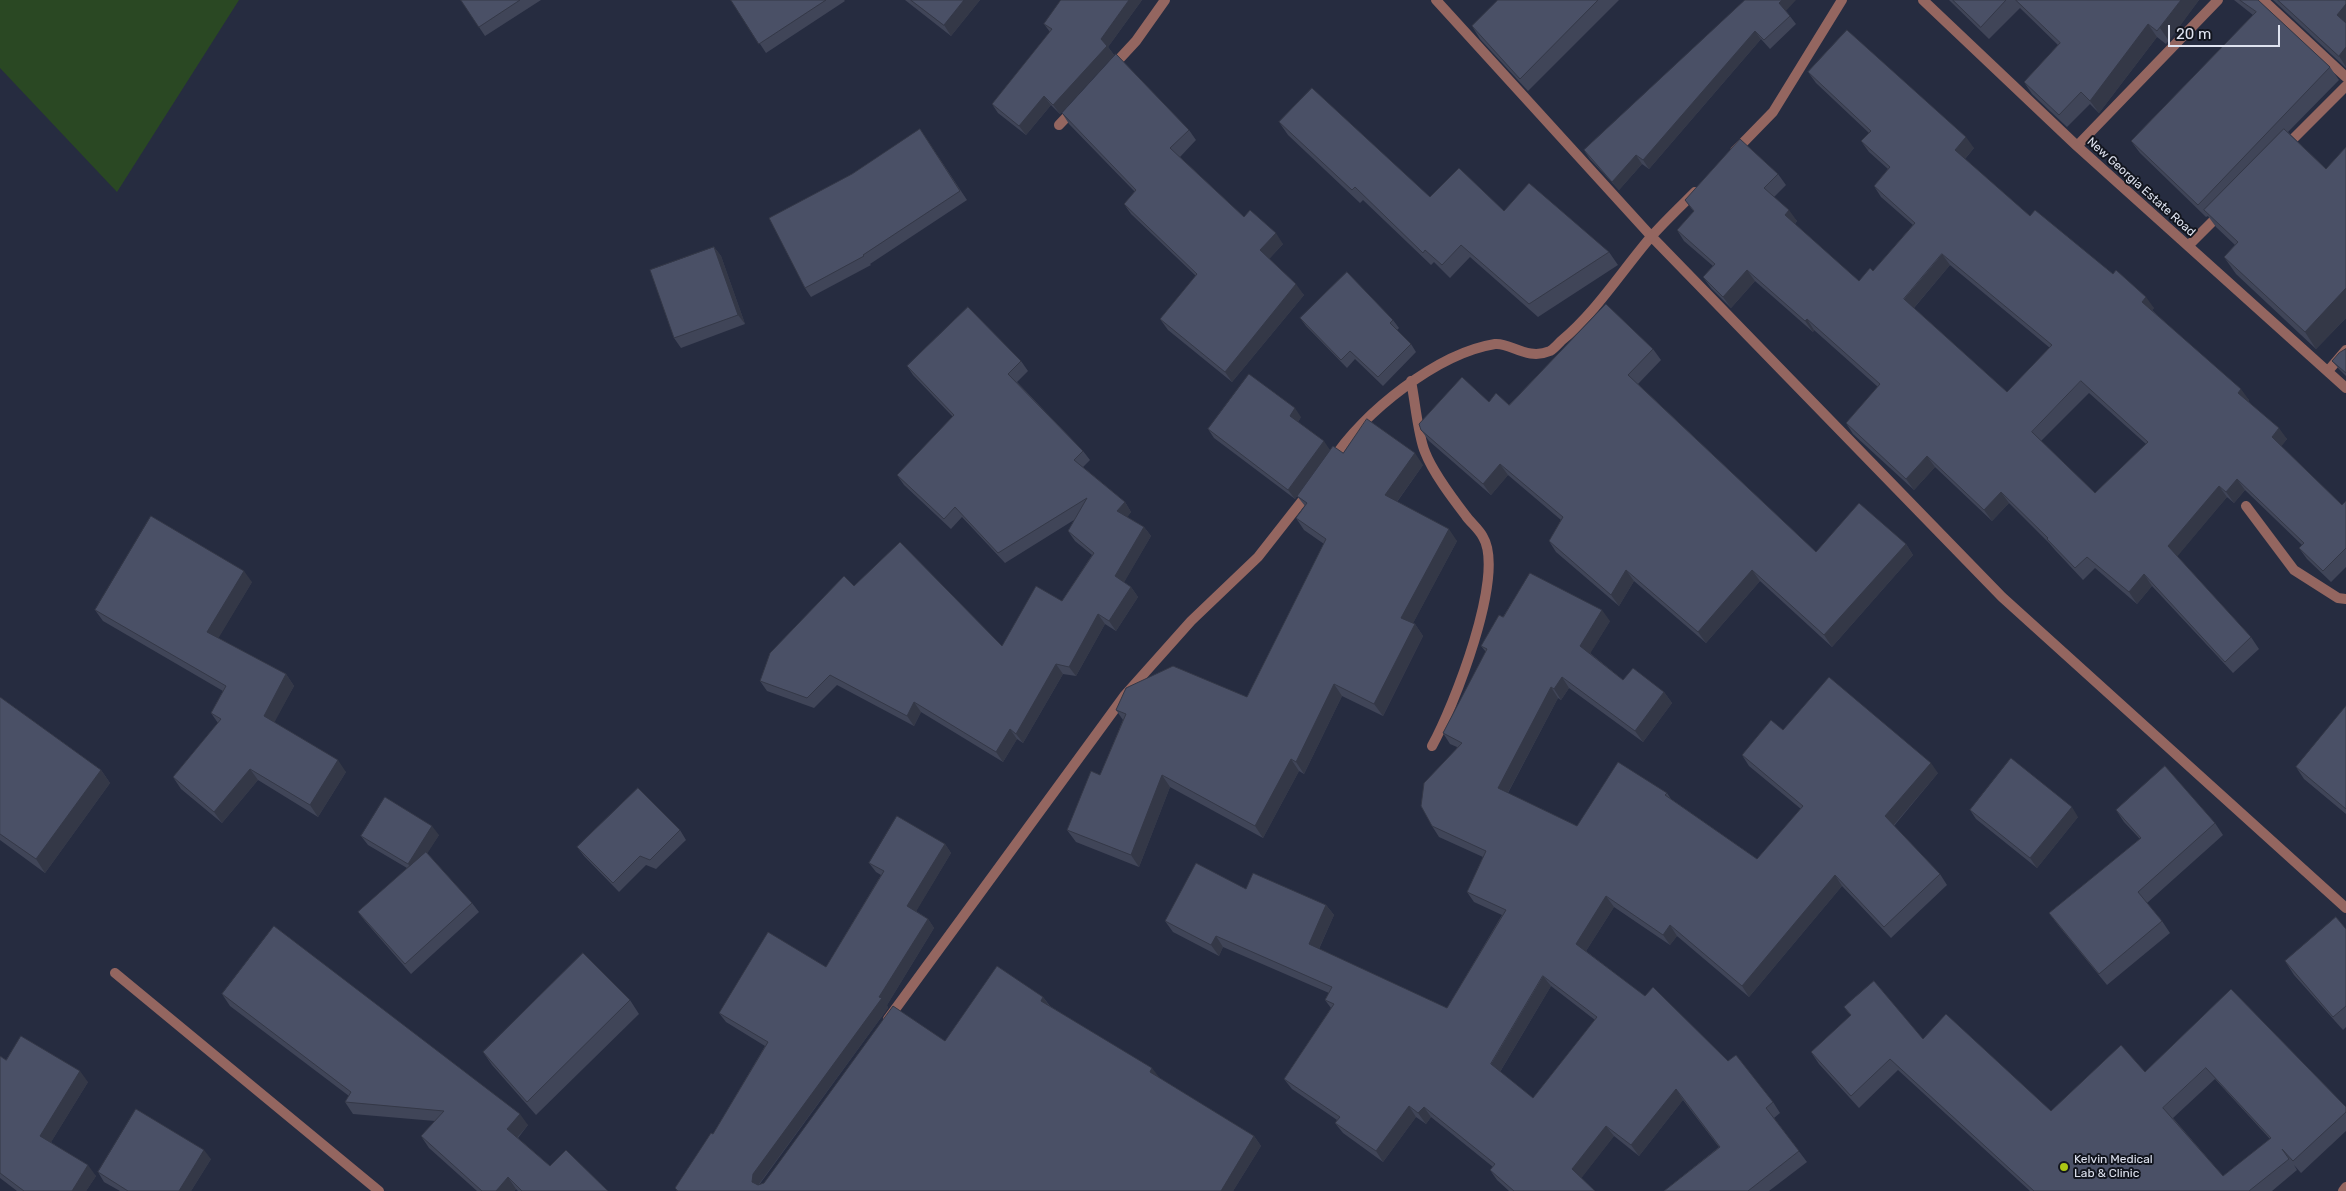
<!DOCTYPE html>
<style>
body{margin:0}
#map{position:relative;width:2346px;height:1191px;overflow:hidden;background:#262c40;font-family:Rubik,sans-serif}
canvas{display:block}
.scale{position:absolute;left:2168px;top:25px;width:112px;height:22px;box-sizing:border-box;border:2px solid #dfe3f0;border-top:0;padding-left:6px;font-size:15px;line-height:18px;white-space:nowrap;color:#dfe3f0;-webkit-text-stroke:4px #12151e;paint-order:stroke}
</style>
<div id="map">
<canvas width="2346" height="1191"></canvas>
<div class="scale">20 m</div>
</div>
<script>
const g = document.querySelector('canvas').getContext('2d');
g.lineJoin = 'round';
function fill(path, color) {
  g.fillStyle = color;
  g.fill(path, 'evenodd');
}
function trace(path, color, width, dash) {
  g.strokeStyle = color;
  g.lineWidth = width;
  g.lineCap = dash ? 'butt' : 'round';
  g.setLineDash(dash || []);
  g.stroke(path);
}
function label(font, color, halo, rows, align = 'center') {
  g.font = font + ' Rubik,sans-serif';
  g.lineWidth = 4;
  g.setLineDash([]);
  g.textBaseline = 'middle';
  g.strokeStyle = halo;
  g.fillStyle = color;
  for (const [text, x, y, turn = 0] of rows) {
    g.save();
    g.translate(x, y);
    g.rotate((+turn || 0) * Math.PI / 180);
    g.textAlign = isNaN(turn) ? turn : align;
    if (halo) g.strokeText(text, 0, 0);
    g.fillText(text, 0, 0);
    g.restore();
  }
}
const green = new Path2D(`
 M0,0H239L117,192L0,68Z`);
const minor = new Path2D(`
 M1436,0L1651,236L2002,597L2346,908
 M1923,0L2077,146L2346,388
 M2263,0L2346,77
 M1111,68L1136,41L1165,0
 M1059,125L1075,108
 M2077,146L2218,0
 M2285,147L2346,86
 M1735,151L1773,112L1842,0
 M2188,246L2221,213
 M2328,371L2346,350
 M1411,381C1415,400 1418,436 1425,452C1433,473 1453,499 1466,516C1471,523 1479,529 1483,537C1506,575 1453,708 1432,746
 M1332,461C1362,413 1438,353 1495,344C1510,342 1527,361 1550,351C1554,349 1558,344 1561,341C1596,312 1621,272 1650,238C1664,222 1680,207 1695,192
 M2246,506L2294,570L2338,598L2346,599
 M115,973L379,1191
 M888,1019L1125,695L1191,621L1258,557L1309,492
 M2343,1191L2346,1187`);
const wall = new Path2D(`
 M461,0H541L485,36Z
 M731,0H844L845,1L766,53Z
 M905,0H980L951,36Z
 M1061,0H1142L1108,47L1114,55L1060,114L1051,105L1026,135L998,113L992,104L1050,32L1044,24Z
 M1498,0H1619L1528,91L1480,39L1472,26Z
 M1949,0H2199L2166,44L2157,37L2099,113L2090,104L2067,127L2032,94L2024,82L2058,45L2020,8L1989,39Z
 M2234,0H2258L2330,67L2339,80L2288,132L2326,169L2346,147V318L2316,349L2236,274L2224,257L2235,245L2216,227L2208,216L2206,217L2140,153L2131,141L2253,15Z
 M2273,0H2346V68Z
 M1786,11L1796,24L1770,49L1761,39L1649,169L1642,164L1619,190L1590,159L1584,150Z
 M1808,72L1974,148L1965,159L2030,216L2154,308L2152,310L2249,400L2248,401L2287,439L2281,446L2342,505L2346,501V567L2331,582L2307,559L2299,548L2302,545L2245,490L2234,503L2227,497L2177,556L2251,637L2259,649L2233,673L2152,586L2137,604L2095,568L2083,580L2055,550L2049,543L2009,503L1992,521L1935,467L1914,490L1853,434L1846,423L1878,387L1814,330L1813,332L1755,281L1731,308L1711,288L1703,277L1713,266L1684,241L1677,230L1694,212L1685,200L1778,174L1786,185L1774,197L1797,221L1795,224L1859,281L1873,271L1913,225L1881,197L1874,186L1888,169L1869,152L1861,141L1869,133L1816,83ZM1950,265L2050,348L2007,392L1914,308ZM2089,393L2146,444L2095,493L2041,441Z
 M1062,113L1189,130L1196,140L1180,157L1244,217L1283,244L1269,259L1304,295L1232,382L1168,330L1160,319L1196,276L1131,214L1124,204L1135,192L1069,124Z
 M1279,122L1430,197L1504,211L1609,252L1618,265L1538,317L1470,257L1450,278L1434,262L1431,265L1363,200L1360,203L1288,135Z
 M920,129L967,200L870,264L871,265L811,297L805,288L852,174Z
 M714,247L721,256L745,324L681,348L674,338Z
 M1300,318L1393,320L1399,328L1397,330L1411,344L1416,352L1383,386L1355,359L1347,368L1306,326Z
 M1653,349L1661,360L1638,384L1816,552L1906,544L1913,555L1832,647L1760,581L1706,643L1634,581L1619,606L1556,552L1549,541L1561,520L1508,475L1491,495L1429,441L1421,430L1489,402L1509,405Z
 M2346,349V376L2339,369L2332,361Z
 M1021,361L1028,371L1017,382L1083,451L1090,460L1083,467L1125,502L1131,512L1127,517L1144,527L1151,536L1124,582L1131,587L1138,597L1116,631L1105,624L1076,676L1063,674L1023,743L1017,739L1003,762L921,712L914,726L837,685L814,708L767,691L760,681L854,586L1002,646L1062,601L1092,555L1075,541L1068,531L1074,520L1005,563L962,517L951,529L904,485L897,475L953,417L913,375L907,366Z
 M1301,417L1298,422L1330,450L1295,499L1214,438L1208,429Z
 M1343,453L1423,465L1397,502L1457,541L1413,623L1415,624L1423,636L1383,716L1342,696L1304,774L1299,771L1263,838L1170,787L1139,867L1076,842L1067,830L1100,775L1123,720L1116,710L1247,697L1324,544L1304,530L1296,518L1305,506L1297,496Z
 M252,582L218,638L286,674L294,686L274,722L346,772L318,817L258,780L222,823L181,789L173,777L218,723L211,713L223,691L103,621L95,610Z
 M1503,617L1610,621L1590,653L1623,680L1664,692L1672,703L1643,742L1569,688L1561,700L1558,698L1508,793L1577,826L1667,793L1671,799L1757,859L1801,809L1749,766L1742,755L1783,730L1938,773L1894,826L1940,874L1947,885L1891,938L1842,886L1749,997L1677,936L1670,945L1614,907L1586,951L1728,1061L1773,1102L1780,1113L1774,1118L1807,1162L1769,1191H1664L1719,1147L1683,1100L1639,1156L1614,1136L1581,1178L1595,1191H1509L1497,1180L1490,1170L1493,1167L1431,1117L1426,1124L1416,1117L1383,1162L1343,1133L1335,1123L1337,1120L1292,1089L1284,1079L1331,1008L1325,1000L1329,993L1223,947L1219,956L1173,932L1165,921L1246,889L1326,905L1334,915L1319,949L1447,1008L1502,915L1474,902L1467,892L1483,857L1439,837L1432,826L1457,747L1450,744L1443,733L1486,652L1481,646ZM1551,986L1595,1020L1533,1098L1500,1072Z
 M0,697L101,770L110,783L45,873L0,840Z
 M2346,706V814L2304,779L2296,767Z
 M1970,810L2078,817L2037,868L1976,819Z
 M2116,810L2215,823L2223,835L2147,903L2162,921L2170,933L2107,985L2058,925L2049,913L2140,839L2124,822Z
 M680,830L686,840L656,869L646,865L619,892L584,856L577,847Z
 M439,835L427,853L472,903L479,912L411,974L365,921L358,912L407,868L368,845L361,836Z
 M945,844L951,853L916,911L928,919L934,928L887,1005L888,1008L759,1185L764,1183L945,1041L1043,997L1050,1006L1159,1077V1078L1254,1136L1261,1146L1233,1191H677L675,1188L713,1134L765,1046L726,1022L719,1013L826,967L881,875L876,872L869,863Z
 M2346,929V1027L2343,1030L2294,975L2285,961Z
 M2231,989L2346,1107V1131L2301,1173L2294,1165L2297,1170L2272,1191H2030L1898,1070L1859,1108L1819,1064L1811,1052L1851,1016L1844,1007L1923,1039L2051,1111L2145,1072ZM2215,1079L2270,1139L2223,1176L2173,1118Z
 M222,994L528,1125L518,1138L550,1166L608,1191H518L516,1189L514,1191H477L429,1148L421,1136L435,1121L353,1114L345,1102L349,1096L230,1006Z
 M630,1000L639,1014L536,1115L492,1065L483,1052Z
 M0,1056L6,1060L88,1082L51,1142L96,1176L86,1191H17L0,1178Z
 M211,1159L191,1191H120L104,1182L98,1172Z`);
const shadedWall = new Path2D(`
 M964,0H980L951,36L944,25Z
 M1129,0H1142L1108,47L1114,55L1060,114L1053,105Z
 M1782,0H1796L1785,12L1779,3Z
 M2181,0H2199L2169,41L2160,28Z
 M2346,4V27L2337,15Z
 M2148,24L2157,37L2099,113L2090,101Z
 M1755,31L1761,39L1649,169L1643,160Z
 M2346,47V67L2339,56Z
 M1044,96L1051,105L1026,135L1019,126Z
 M1966,137L1974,148L1963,161L1955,150Z
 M1636,155L1642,164L1619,190L1612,182Z
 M1789,210L1797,221L1793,226L1785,215Z
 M1276,233L1283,244L1267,261L1260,250Z
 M714,247L721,256L745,324L738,315Z
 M1942,254L1950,265L1912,310L1904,299Z
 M1747,270L1755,281L1731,308L1723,297Z
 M1296,284L1304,295L1232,382L1225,372Z
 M2346,288V318L2316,349L2305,332Z
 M2146,297L2154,308L2150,313L2142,302Z
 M1807,319L1814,330L1813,332L1805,321Z
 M2241,389L2249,400L2246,404L2238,393Z
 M1295,408L1301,417L1296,425L1290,416Z
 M2279,428L2287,439L2280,448L2272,437Z
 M1324,441L1330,450L1295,499L1288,490Z
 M1415,453L1423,465L1393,507L1385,495Z
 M1927,456L1935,467L1914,490L1906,479Z
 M1500,464L1508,475L1491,495L1483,484Z
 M2237,479L2245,490L2234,503L2226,492Z
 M2219,486L2227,497L2176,558L2168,546Z
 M2001,492L2009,503L1992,521L1984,510Z
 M1125,502L1131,512L1124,521L1117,511Z
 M1144,527L1151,536L1122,586L1115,576Z
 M1449,529L1457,541L1410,629L1401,618Z
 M1906,544L1913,555L1832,647L1824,635Z
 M1626,570L1634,581L1619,606L1611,595Z
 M1752,570L1760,581L1706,643L1698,632Z
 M244,571L252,582L215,644L207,632Z
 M2144,574L2152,586L2137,604L2129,592Z
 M1131,587L1138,597L1116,631L1109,621Z
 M1602,610L1610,621L1588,657L1580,646Z
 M1098,614L1105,624L1076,676L1069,667Z
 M1415,624L1423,636L1383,716L1374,704Z
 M1056,664L1063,674L1023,743L1016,734Z
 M286,674L294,686L272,727L264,716Z
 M1562,677L1569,688L1561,700L1554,689Z
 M1334,684L1342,696L1304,774L1296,762Z
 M1551,687L1558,698L1505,798L1498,788Z
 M1664,692L1672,703L1643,742L1635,731Z
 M914,702L921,712L914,726L907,716Z
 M1010,729L1017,739L1003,762L996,752Z
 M1291,759L1299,771L1263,838L1255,826Z
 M338,760L346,772L318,817L310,805Z
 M1931,763L1938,773L1892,827L1885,816Z
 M250,769L258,780L222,823L214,812Z
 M101,770L110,783L45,873L36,859Z
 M1162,775L1170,787L1139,867L1131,855Z
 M2072,807L2078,817L2037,868L2030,858Z
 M432,826L439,835L415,873L408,864Z
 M945,844L951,853L914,915L907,906Z
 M1835,875L1842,886L1749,997L1742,986Z
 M1606,896L1614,907L1584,954L1576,944Z
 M1326,905L1334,915L1316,955L1309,944Z
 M928,919L934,928L887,1005L888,1008L759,1184V1191L752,1182L753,1174L879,997Z
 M1670,925L1677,936L1670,945L1663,935Z
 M1216,936L1223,947L1219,956L1211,945Z
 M1543,976L1551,986L1498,1075L1491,1064Z
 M1043,997L1050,1007L1041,1001Z
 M1152,1068L1159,1077L1156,1082L1150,1072Z
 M80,1071L88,1082L48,1147L40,1136Z
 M1676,1089L1683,1100L1639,1156L1631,1145Z
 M1409,1106L1416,1117L1383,1162L1376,1151Z
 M1424,1107L1431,1117L1426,1124L1418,1113Z
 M520,1114L528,1125L515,1140L507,1129Z
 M1606,1126L1614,1136L1580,1180L1572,1169Z
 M1254,1136L1261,1146L1233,1191H1221Z
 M204,1150L211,1159L191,1191H179Z
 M88,1165L96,1176L86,1191H72Z
 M508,1177L516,1189L514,1191H496Z`);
const building = new Path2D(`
 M461,0H520L479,27Z
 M731,0H826L759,44Z
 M911,0H964L944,25Z
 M1061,0H1129L1101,39L1107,46L1053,105L1044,96L1019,126L992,104L1052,29L1044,24Z
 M1498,0H1598L1520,79L1472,26Z
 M1745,0H1782L1779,3L1790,16L1764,40L1755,31L1643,160L1636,155L1612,182L1584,150Z
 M1953,0H2006L1981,27Z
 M2016,0H2181L2157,31L2148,24L2090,101L2081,92L2059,115L2024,82L2060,43Z
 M2240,0H2258L2330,67L2198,205L2131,141L2256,12Z
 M2278,0H2346V4L2337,15L2346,23V47L2339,56Z
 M1847,30L1966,137L1955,150L2030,216L2035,210L2113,274L2116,270L2146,297L2142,302L2241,389L2238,393L2279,428L2272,437L2342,505L2346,501V548L2323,571L2299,548L2304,543L2237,479L2226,492L2219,486L2168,546L2251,637L2225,662L2144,574L2129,592L2087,557L2075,568L2047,539L2048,538L2001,492L1984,510L1927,456L1906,479L1846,423L1880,384L1807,319L1805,321L1747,270L1723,297L1703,277L1715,264L1677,230L1694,211L1685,200L1740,139L1778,174L1764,188L1789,210L1785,215L1859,281L1870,268L1873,271L1915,223L1874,186L1890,167L1861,141L1871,131L1808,72ZM1942,254L2052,345L2007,392L1904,299ZM2081,381L2148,442L2095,493L2032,432Z
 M1116,54L1189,130L1170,148L1244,217L1250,210L1276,233L1260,250L1296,284L1225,372L1160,319L1197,274L1124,204L1136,190L1062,113Z
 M1312,88L1430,197L1459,168L1504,211L1529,183L1609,252L1529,304L1461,245L1442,265L1425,250L1423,253L1355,187L1352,190L1279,122Z
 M920,129L960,191L863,255L864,256L805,288L769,218L852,174Z
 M2284,129L2326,169L2346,147V288L2305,332L2224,257L2238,242L2204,210Z
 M714,247L738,315L674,338L650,270Z
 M1347,272L1393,320L1390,323L1411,344L1378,377L1350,351L1341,360L1300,318Z
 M1606,304L1653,349L1628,375L1816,552L1859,503L1906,544L1824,635L1752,570L1698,632L1626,570L1611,595L1549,541L1563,517L1500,464L1483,484L1421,430L1419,424L1462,377L1489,402L1496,393L1509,405Z
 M968,307L1021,361L1008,374L1083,451L1074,460L1125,502L1117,511L1144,527L1115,576L1131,587L1109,621L1098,614L1069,667L1056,664L1016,734L1010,729L996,752L914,702L907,716L830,675L807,698L760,681L770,653L844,576L854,586L900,542L1002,646L1036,586L1062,601L1094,553L1068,531L1087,498L998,553L955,507L944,519L897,475L954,415L907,366Z
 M2346,349V373L2332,361L2339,353Z
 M1249,374L1295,408L1290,416L1324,441L1288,490L1208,429Z
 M1367,419L1415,453L1385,495L1449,529L1401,618L1415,624L1374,704L1334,684L1296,762L1291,759L1255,826L1162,775L1131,855L1067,830L1091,771L1100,775L1126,714L1116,710L1126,688L1173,666L1247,697L1326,539L1296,518L1307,503L1297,496L1333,446L1343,453Z
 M151,516L244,571L207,632L286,674L264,716L338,760L310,805L250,769L214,812L173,777L221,719L211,713L226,686L95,610Z
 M1530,573L1602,610L1580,646L1623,680L1633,668L1664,692L1635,731L1562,677L1554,689L1551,687L1498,788L1577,826L1618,762L1667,793L1665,795L1757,859L1803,806L1742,755L1771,720L1783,730L1829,677L1931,763L1885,816L1940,874L1884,927L1835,875L1742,986L1670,925L1663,935L1606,896L1576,944L1645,996L1653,987L1728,1061L1736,1055L1773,1102L1766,1108L1799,1151L1748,1191H1664L1720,1147L1676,1089L1631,1145L1606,1126L1572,1169L1595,1191H1514L1490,1170L1495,1164L1424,1107L1418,1113L1409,1106L1376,1151L1335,1123L1340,1117L1284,1079L1334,1004L1325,1000L1332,987L1216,936L1211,945L1165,921L1196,863L1246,889L1253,873L1326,905L1309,944L1447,1008L1506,910L1467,892L1486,851L1432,826L1421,806L1424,783L1462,743L1443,733L1487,649L1481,646L1499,615L1503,617ZM1543,976L1597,1017L1533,1098L1491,1064Z
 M0,697L101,770L36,859L0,834Z
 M2346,706V809L2296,767Z
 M2011,758L2072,807L2030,858L1970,810Z
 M2165,766L2215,823L2138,892L2162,921L2099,974L2049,913L2141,838L2116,810Z
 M638,788L680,830L650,860L640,856L613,883L577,847Z
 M385,797L432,826L408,864L361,836Z
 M897,816L945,844L907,906L928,919L879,997L882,998L753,1174L752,1182L758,1185L764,1183L893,1006L945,1041L997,966L1043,997L1041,1001L1152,1068L1150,1072L1254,1136L1221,1191H678L675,1188L711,1133L713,1134L768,1042L719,1013L768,932L826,967L884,871L869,863Z
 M426,852L472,903L405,964L358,912Z
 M2336,917L2346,929V1006L2333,1017L2285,961Z
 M274,926L520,1114L507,1129L550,1166L566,1150L608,1191H522L508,1177L496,1191H482L421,1136L444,1111L345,1102L351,1092L222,994Z
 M583,953L630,1000L527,1102L483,1052Z
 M1874,981L1923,1039L1946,1014L2051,1111L2121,1045L2145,1072L2231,989L2346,1107V1112L2293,1161L2282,1149L2289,1159L2249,1191H2034L1890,1059L1851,1096L1811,1052L1851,1015L1844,1007ZM2206,1068L2271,1138L2223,1176L2163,1108Z
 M21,1036L80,1071L40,1136L88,1165L72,1191H24L0,1173V1056L6,1060Z
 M136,1109L204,1150L179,1191H128L98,1172Z`);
const markers = [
 [2064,1167,5,"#abc615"]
];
const streetNames = [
 ["New Georgia Estate Road",2141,187,42]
];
const poiNames = [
 ["Kelvin Medical",2074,1160],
 ["Lab & Clinic",2074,1174]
];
fill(green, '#2a4823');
trace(minor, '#946660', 10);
fill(wall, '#404558');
fill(shadedWall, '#343847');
fill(building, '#4a5066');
trace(building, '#343847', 1);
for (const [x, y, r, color] of markers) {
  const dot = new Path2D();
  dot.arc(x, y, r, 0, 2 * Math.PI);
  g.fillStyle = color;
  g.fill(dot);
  trace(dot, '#12151e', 2);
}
label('12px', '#dfe3f0', '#12151e', streetNames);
label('12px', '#dfe3f0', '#12151e', poiNames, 'left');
</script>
